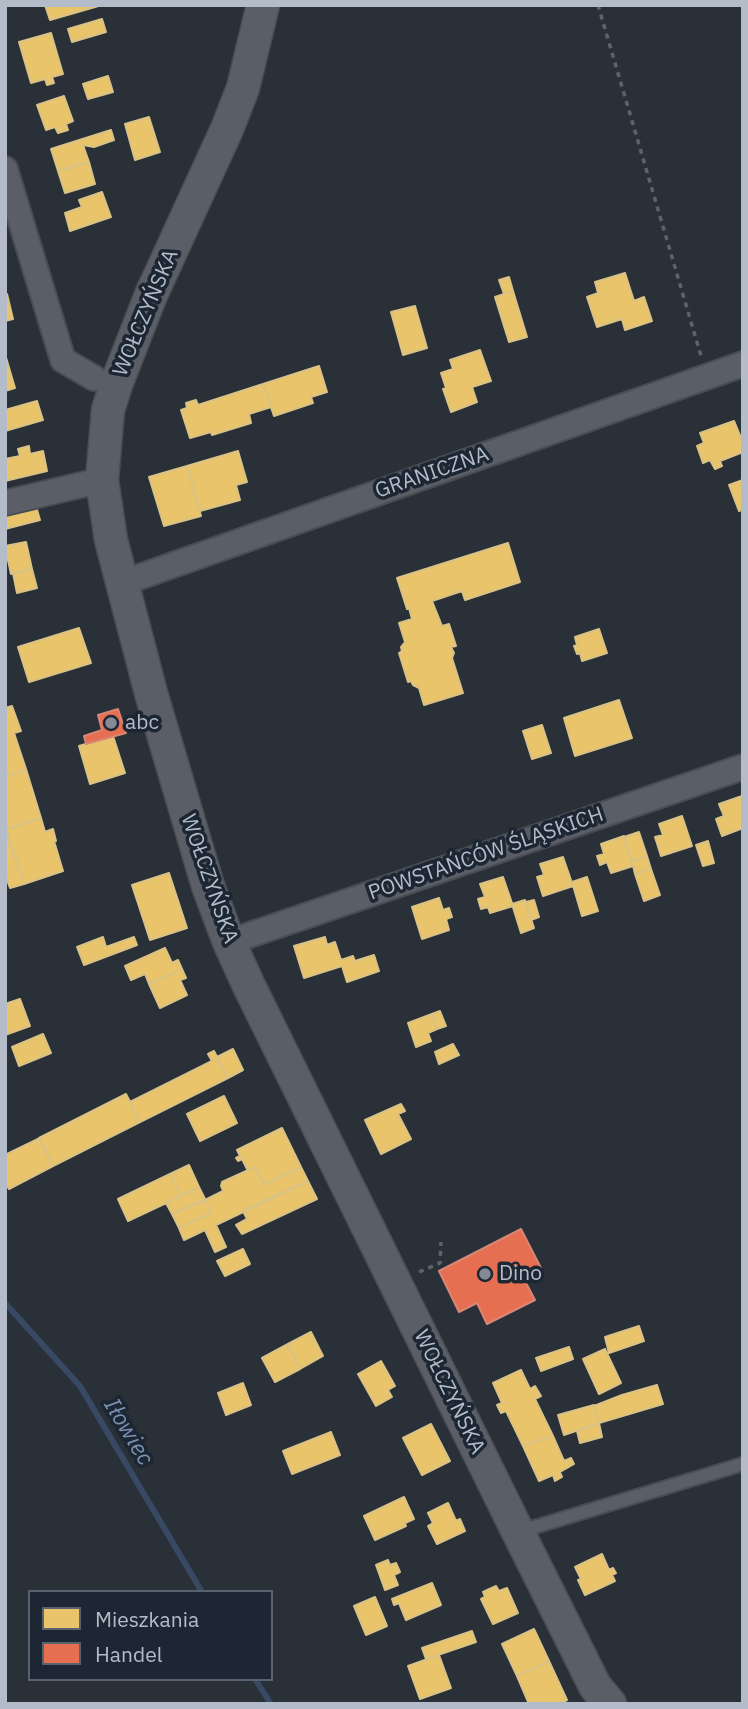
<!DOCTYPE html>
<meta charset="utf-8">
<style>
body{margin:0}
#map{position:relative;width:748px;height:1709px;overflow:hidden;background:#2a3038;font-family:"IBM Plex Sans",sans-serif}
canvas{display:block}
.frame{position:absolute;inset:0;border:7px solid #b4bcc9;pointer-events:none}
.legend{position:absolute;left:28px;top:1590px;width:245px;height:91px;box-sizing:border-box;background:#1d2633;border:2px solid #59626f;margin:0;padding:9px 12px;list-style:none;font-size:21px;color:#b4bcc9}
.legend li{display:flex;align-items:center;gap:14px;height:35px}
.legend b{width:35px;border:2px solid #59626f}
</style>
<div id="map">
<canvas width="748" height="1709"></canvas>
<div class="frame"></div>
<ul class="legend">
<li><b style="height:19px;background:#e9c46a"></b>Mieszkania</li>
<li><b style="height:19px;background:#e76f51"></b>Handel</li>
</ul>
</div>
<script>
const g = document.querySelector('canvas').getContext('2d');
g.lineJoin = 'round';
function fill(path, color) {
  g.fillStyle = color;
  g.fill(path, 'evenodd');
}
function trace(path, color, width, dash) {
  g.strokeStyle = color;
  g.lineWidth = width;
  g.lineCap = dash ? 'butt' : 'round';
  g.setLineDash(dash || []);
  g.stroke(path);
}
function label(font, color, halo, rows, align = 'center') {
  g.font = font + ' "IBM Plex Sans",sans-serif';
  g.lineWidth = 7;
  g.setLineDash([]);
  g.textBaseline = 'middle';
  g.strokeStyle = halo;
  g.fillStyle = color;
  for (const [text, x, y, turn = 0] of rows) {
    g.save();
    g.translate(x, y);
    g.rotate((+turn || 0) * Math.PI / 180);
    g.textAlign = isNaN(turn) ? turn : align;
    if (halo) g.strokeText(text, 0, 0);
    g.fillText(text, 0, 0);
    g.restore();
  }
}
const homes = new Path2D(`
 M45,5H102L50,20Z
 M102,19L106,32L72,42L68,29Z
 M51,33L63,74L52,77L54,83L47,85L45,79L31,83L19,42Z
 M108,76L113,92L88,99L83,84Z
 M64,96L73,121L66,124L68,130L58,133L55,127L46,130L37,105Z
 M149,117L160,152L135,160L125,124Z
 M111,130L114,140L94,147L83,145L89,162L58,171L51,149Z
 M89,162L95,184L65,193L58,171Z
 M102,192L111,217L70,231L65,213L82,207L79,200Z
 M625,273L634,301L644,297L652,321L625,330L622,319L597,327L587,297L598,293L595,282Z
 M509,277L513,291L504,294L499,280Z
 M513,291L527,337L509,342L495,297Z
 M7,294L13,319L5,321V295Z
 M415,306L427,348L403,355L391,312Z
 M480,350L491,381L472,387L477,402L451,412L443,389L446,388L441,373L453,369L450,360Z
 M5,354L15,388L5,391Z
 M319,366L327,392L311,397L313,403L274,416L263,384Z
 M263,384L271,407L249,414L251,423L212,435L211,432L190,438L181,410L187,408L186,403L196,400L198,405Z
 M37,401L43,420L5,431V410Z
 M734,421L743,443V452L720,461L722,466L715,469L710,460L703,463L697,446L704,443L700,433Z
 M29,446L30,454L43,451L47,471L5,481V459L20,456L18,449Z
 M238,451L247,482L236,485L240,500L200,511L187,466Z
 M187,466L201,516L164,526L149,477Z
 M743,480V509L739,511L729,485Z
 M35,503L40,520L5,529V510Z
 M26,542L32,569L11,574L5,546Z
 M508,543L520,582L465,600L462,591L432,601L442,626L449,624L456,646L451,647L454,653L452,658L463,693L424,705L419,688L413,685L411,681L408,682L399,653L402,651L401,647L405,642L399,623L412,619L409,608L407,609L397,578Z
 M32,569L37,588L17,593L13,573Z
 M79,628L91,663L29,682L18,647Z
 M599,629L607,653L582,661L580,653L577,654L574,646L577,645L575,637Z
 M619,700L632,738L575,756L564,718Z
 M12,706L21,731L14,733L26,769L5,776V708Z
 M542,725L551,753L532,759L523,731Z
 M113,736L125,773L90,784L79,746Z
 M26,769L41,818L5,829V776Z
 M742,796L743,828L722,836L716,819L724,816L719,804Z
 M682,816L692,846L661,856L655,837L663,835L659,824Z
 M41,818L45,832L53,829L56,841H54L63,871L24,884L6,829Z
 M5,829L24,884L10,888L5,874Z
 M639,832L647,856L632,861L624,837Z
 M624,836L633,866L611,873L607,862L600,865L597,856L604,854L601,844Z
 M708,841L714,863L703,866L696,845Z
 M647,856L651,869L635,874L632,861Z
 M563,857L573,886L543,896L537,877L544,875L540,864Z
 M651,869L660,895L644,901L635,874Z
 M169,873L187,928L150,940L132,885Z
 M503,877L513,906L490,913L488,907L481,909L478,899L485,897L480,884Z
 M587,877L598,911L582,916L572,882Z
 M439,898L443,910L449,908L452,917L446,919L449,930L422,939L412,907Z
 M525,900L534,928L521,933L512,904Z
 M534,900L539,917L531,920L526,902Z
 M103,937L106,947L134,937L137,945L84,965L77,947Z
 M325,937L327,945L335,942L341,960L353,956L355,961L374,955L379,971L347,982L342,966L304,978L294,946Z
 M165,948L172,963L178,960L182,969L149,984L145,974L131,980L125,966Z
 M182,969L186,978L180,980L187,995L160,1008L149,984Z
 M20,999L30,1026L5,1035V1004Z
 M440,1011L446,1026L437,1029L432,1014Z
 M432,1014L437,1029L428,1033L431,1041L416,1047L408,1023Z
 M43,1034L51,1053L19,1066L12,1047Z
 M453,1044L459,1055L439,1064L435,1052Z
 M233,1049L243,1070L228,1078L217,1057Z
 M214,1051L228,1078L140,1122L130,1102L212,1061L208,1054Z
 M126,1094L140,1122L53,1166L39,1138Z
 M224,1096L237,1123L200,1141L187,1114Z
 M401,1104L405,1111L398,1114L411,1139L381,1154L365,1120Z
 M282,1128L301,1167L264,1185L255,1167L248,1171L242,1159L238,1161L236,1158L240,1156L237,1150Z
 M40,1138L53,1166L9,1189L5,1182V1155Z
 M189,1165L199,1187L181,1196L170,1174Z
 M255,1167L264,1185L301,1167L308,1181L216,1225L226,1247L215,1252L205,1230L184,1240L179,1228L211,1213L205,1200L223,1191L221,1186L222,1182Z
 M170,1174L181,1196L128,1221L118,1199Z
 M308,1181L317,1199L242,1234L236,1225L247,1219L243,1211Z
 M199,1187L205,1199L172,1214L166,1203Z
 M205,1200L211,1213L179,1228L172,1214Z
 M243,1249L250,1264L225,1276L217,1261Z
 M639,1326L644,1341L609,1353L605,1337Z
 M311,1332L323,1356L300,1369L288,1344Z
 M288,1344L300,1369L275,1382L262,1358Z
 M569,1347L573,1359L541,1371L536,1358Z
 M605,1349L621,1383L599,1394L583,1359Z
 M381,1361L395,1386L388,1390L392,1397L376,1406L358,1374Z
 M521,1370L530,1389L535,1386L541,1396L535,1399L553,1436L523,1446L506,1411L501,1413L497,1405L502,1403L493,1383Z
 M243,1383L251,1405L226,1415L218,1393Z
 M657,1385L663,1404L599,1423L594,1406L622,1395Z
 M594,1405L599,1423L564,1435L558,1415Z
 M599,1423L602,1437L580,1443L577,1431Z
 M431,1424L450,1461L422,1475L403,1438Z
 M331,1432L340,1455L292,1474L283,1451Z
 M553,1436L564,1461L571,1458L574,1464L560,1472L562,1477L555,1481L553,1475L539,1481L523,1446Z
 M404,1497L414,1519L405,1523L406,1526L375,1540L364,1516Z
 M448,1503L456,1521L460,1519L465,1531L437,1544L428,1526L433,1523L428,1513Z
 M602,1554L609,1570L613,1568L616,1573L612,1575L615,1581L585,1595L578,1580L581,1579L575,1567Z
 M388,1560L390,1565L396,1563L400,1572L394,1575L398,1585L385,1590L376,1565Z
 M432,1583L441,1605L406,1620L399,1603L394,1605L392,1599Z
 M496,1586L499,1591L507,1588L518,1613L493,1624L481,1599L485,1597L483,1592Z
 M375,1597L387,1626L366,1635L354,1606Z
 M534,1629L549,1661L517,1676L502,1644Z
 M472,1631L476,1642L426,1659L422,1648Z
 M439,1655L451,1688L420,1699L408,1666Z
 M549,1661L567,1700L559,1704H529L517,1676Z`);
const shops = new Path2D(`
 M118,709L126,733L86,744L84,736L102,730L98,715Z
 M521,1229L541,1268L523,1277L535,1300L487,1324L477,1303L459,1312L439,1271Z`);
const stream = new Path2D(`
 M5,1303L80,1386L202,1592
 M255,1679L271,1704`);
const path = new Path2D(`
 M598,5L701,356
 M419,1272L440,1263L441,1242`);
const service = new Path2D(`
 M518,1532L743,1464`);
const minor = new Path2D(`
 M5,169L63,360L94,378
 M5,503L102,480
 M122,583L743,364
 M229,942L743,767`);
const tertiary = new Path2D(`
 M263,5L243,88L227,129L151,295L117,382L108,410L102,480L111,540L151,693L208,886L229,942L249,986L518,1532L595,1686L610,1704`);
const markers = [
 [111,723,7,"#848b96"],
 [485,1274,7,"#848b96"]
];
const streetNames = [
 ["WOŁCZYŃSKA",146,313,-67],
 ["GRANICZNA",432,473,-19],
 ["POWSTAŃCÓW ŚLĄSKICH",486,854,-19],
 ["WOŁCZYŃSKA",209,879,71],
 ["WOŁCZYŃSKA",449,1392,64]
];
const poiNames = [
 ["abc",125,723],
 ["Dino",499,1274]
];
const waterNames = [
 ["Iłowiec",128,1432,59]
];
fill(homes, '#e9c46a');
trace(homes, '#d9c286', 2);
fill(shops, '#e76f51');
trace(shops, '#d88675', 2);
trace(stream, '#384963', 6);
trace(service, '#484c53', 16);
trace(minor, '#484c53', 28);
trace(tertiary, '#484c53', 35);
trace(path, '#5d636a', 3.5, [5, 5]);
trace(service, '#5a5e66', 12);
trace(minor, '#5a5e66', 24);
trace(tertiary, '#5a5e66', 32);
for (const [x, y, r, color] of markers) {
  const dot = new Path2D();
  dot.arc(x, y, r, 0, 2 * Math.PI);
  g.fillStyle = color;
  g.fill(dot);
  trace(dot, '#1d2633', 2.5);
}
label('21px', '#b4bcc9', '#1d2633', streetNames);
label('21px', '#b4bcc9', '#1d2633', poiNames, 'left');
label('italic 23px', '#7c92b1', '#1d2633', waterNames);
</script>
